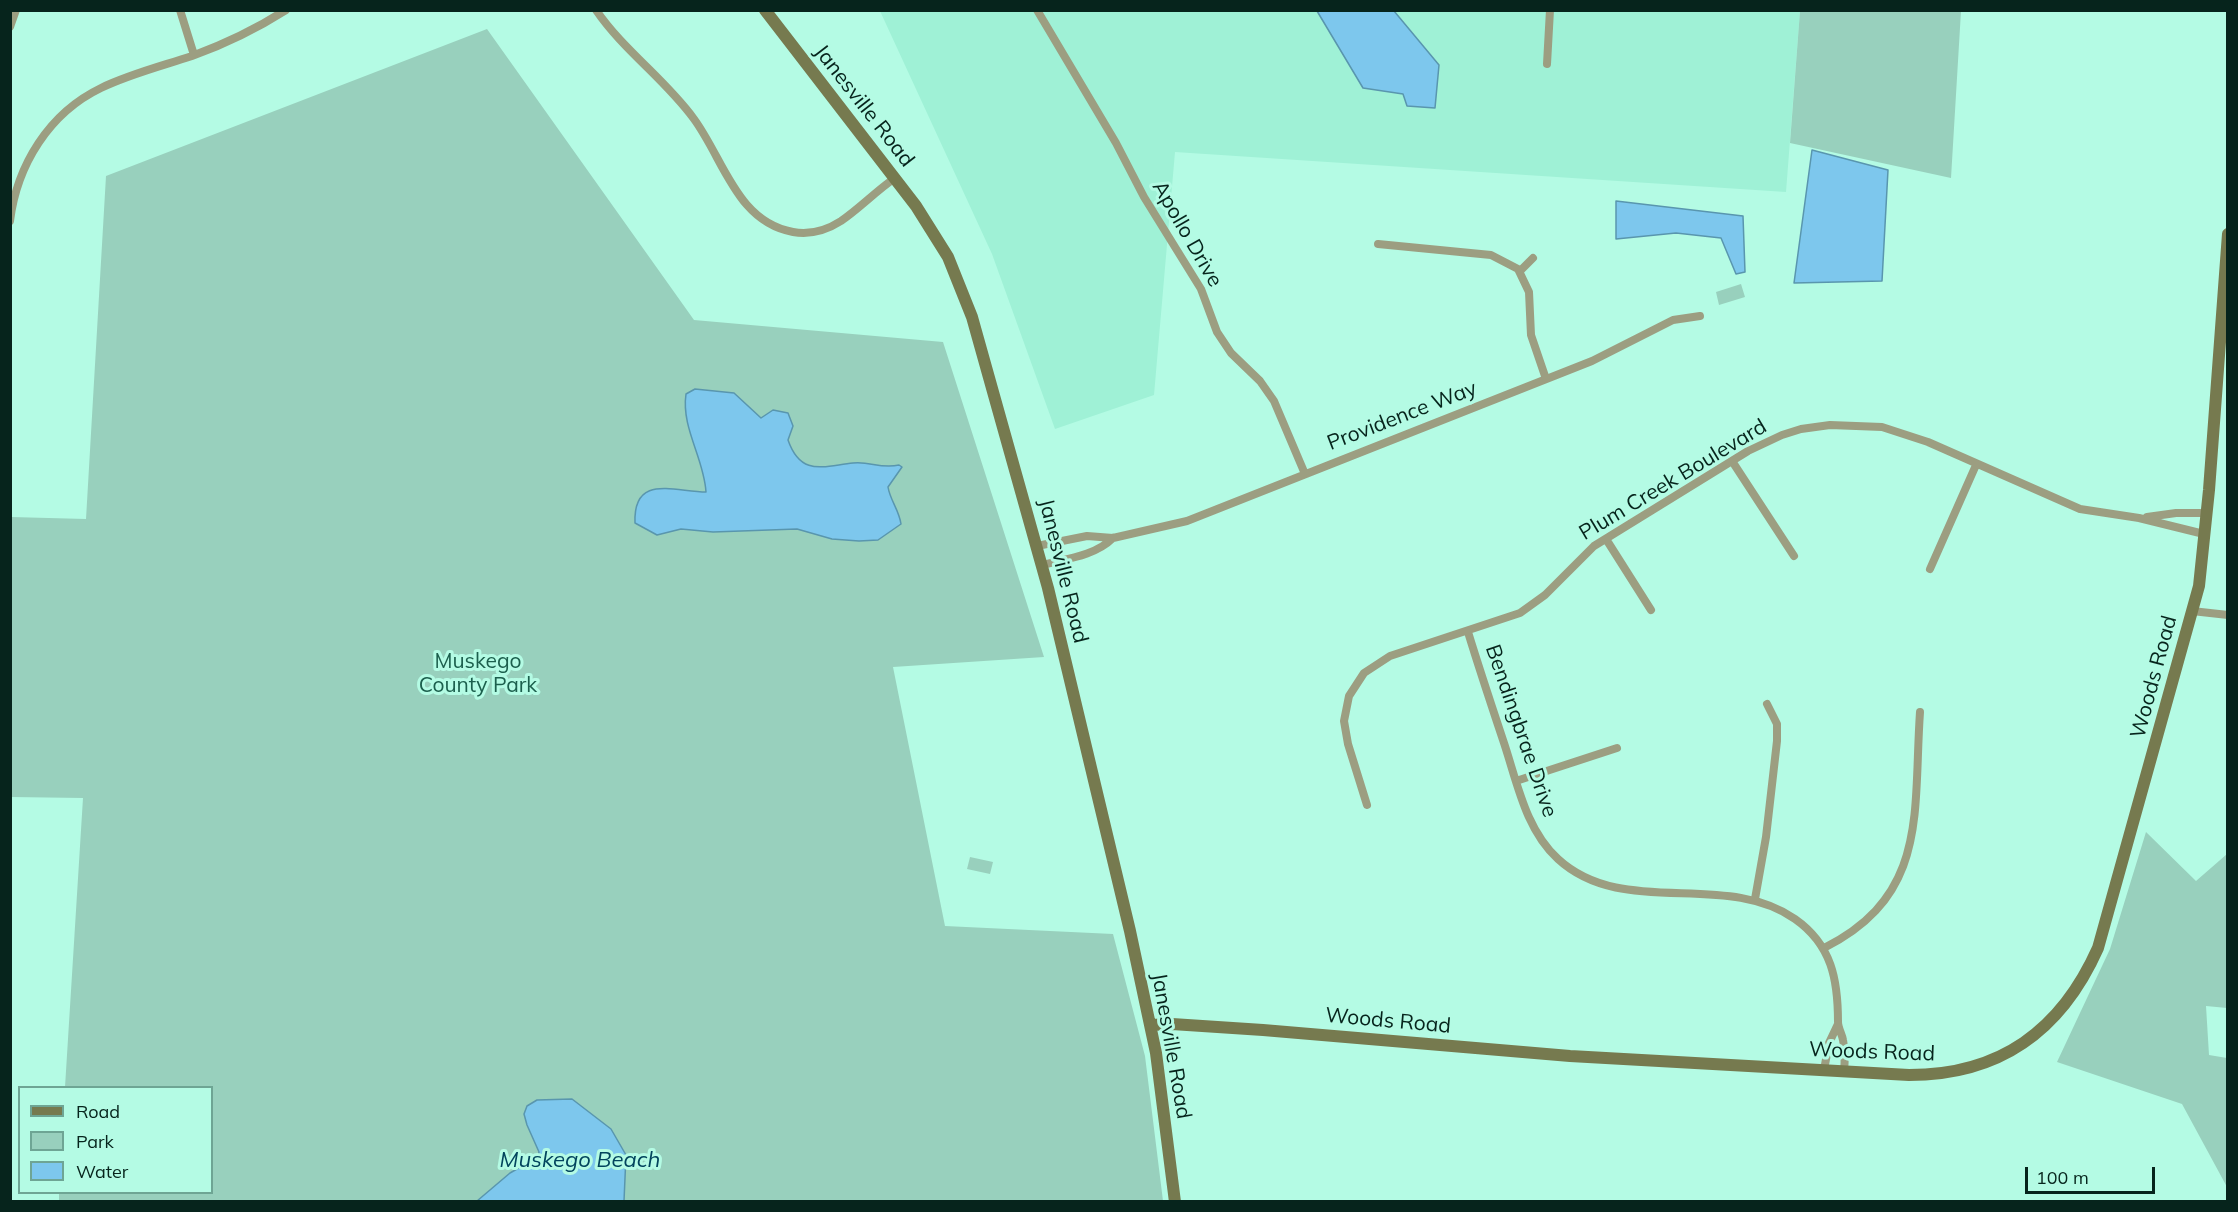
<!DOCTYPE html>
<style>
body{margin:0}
#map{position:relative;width:2238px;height:1212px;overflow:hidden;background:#b4fbe4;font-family:Mulish,sans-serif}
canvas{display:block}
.frame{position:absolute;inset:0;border:12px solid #06241c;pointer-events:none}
.legend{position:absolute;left:18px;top:1086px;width:195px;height:108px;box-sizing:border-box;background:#b4fbe4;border:2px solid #6ea594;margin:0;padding:8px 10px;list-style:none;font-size:18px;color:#06241c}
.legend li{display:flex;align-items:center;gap:12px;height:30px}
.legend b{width:30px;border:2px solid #6ea594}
.scale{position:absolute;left:2025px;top:1167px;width:130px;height:27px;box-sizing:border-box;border:3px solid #06241c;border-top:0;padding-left:8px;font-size:18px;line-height:21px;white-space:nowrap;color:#06241c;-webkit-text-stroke:4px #b4fbe4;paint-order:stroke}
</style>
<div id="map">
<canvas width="2238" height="1212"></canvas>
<div class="frame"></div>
<ul class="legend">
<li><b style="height:8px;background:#767a4f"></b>Road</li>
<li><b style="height:16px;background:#98d0bd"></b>Park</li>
<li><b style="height:16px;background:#7dc7ed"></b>Water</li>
</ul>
<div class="scale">100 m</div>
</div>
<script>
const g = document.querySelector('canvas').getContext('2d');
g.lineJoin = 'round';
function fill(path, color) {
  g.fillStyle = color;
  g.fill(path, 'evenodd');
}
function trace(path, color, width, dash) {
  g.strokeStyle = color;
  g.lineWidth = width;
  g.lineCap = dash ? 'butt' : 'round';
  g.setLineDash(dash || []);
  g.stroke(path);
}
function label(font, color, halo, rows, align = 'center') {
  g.font = font + ' Mulish,sans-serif';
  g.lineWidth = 6;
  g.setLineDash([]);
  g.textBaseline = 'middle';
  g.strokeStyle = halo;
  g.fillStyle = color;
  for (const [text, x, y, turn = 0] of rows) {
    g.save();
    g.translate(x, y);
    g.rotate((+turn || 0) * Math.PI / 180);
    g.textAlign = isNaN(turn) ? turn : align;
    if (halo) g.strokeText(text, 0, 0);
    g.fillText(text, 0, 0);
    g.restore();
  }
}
const built = new Path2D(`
 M880,11H1800L1786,192L1175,152L1154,395L1055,429L992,254Z`);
const green = new Path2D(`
 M1800,11H1961L1951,178L1790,143Z
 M487,29L694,320L943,342L1044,657L893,667L945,926L1113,934L1145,1056L1163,1201H59V1193L212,1192V1088L65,1087L83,798L11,797V517L86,519L106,176Z
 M1741,284L1745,297L1719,305L1716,292Z
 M2146,832L2196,881L2227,854V1008L2206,1006L2209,1055L2227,1058V1187L2182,1104L2057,1062L2110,949Z
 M970,857L993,862L990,874L967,869Z`);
const water = new Path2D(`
 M1317,11H1394L1439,65L1435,108L1407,106L1403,94L1363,88Z
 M1812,150L1888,170L1882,281L1794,283Z
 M1616,201L1743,216L1745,272L1736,274L1721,238L1676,233L1616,239Z
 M695,389L734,393L761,418L773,410L788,413L793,426L788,440C801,477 823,466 853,463C870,461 880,469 899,465L902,467L888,487C890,500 899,510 901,524L878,540L859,541L832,539L797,529L713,532L681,529L657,535L635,523C633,473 675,492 706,492C704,458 681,428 686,394Z
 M537,1100L572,1099L611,1129L626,1155L624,1201H477L510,1173L538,1157L539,1152L527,1125L524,1114L527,1106Z`);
const street = new Path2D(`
 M180,10L194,55
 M596,10C624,51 665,79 694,119C724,160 737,222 793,232C810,235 827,230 841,221C860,208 876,191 895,178
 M1037,10L1116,143L1144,197L1201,289L1217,332L1231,353L1260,381L1274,401L1305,474
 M10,27L16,10
 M1547,64L1550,10
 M10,221C17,165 49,113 101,88C130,74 162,66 192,56C225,44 256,29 286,10
 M1378,244L1491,255L1518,269L1529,292L1531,335L1546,379
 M1520,271L1533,258
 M1732,461L1794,556
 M2147,517L2176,513H2206
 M1606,539L1651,610
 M1037,546L1087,536L1113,538L1187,521L1592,361L1673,320L1700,316
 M1042,565C1065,559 1095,556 1113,538
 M1930,569L1976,465
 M2192,611L2228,615
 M1468,632C1479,668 1491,704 1503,740C1517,781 1525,829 1558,859C1623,919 1725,870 1795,919C1832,945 1838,980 1838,1022C1838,1028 1842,1034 1843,1040C1845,1050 1845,1061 1844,1072
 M1516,781L1617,748
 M1367,805L1348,744L1344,721L1349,696L1364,673L1390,656L1520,613L1545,595L1594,546L1748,451L1782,435L1801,429L1830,425L1882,427L1928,442L2080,509L2139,518L2204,534
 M1755,899L1766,837L1777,741V724L1767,704
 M1824,948C1929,895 1913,813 1920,712
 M1824,1070L1829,1043L1838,1024`);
const secondary = new Path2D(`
 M765,10L916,206L948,257L972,317L1048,588L1130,931L1156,1053L1175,1202
 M1151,1025L1172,1024L1263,1030L1570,1056L1909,1075C2000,1075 2061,1031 2098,948L2199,586L2209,490L2228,234`);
const streetNames = [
 ["Janesville Road",864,106,52],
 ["Apollo Drive",1187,234,60],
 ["Providence Way",1402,416,-21],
 ["Plum Creek Boulevard",1673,480,-31],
 ["Janesville Road",1063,571,76],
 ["Woods Road",2154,677,-75],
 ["Bendingbrae Drive",1521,731,71],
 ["Woods Road",1388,1021,5],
 ["Janesville Road",1171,1046,80],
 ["Woods Road",1872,1052,2]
];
const parkNames = [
 ["Muskego",478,662],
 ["County Park",478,686]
];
const waterNames = [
 ["Muskego Beach",580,1160]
];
fill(built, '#9ff1d6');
fill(green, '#98d0bd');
fill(water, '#7dc7ed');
trace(water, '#5996ae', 1.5);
trace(street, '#9c9e81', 8);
trace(secondary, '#767a4f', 12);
label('21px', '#06241c', '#b4fbe4', streetNames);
label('21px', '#1c5f4d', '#b4fbe4', parkNames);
label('italic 22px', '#02445d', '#b4fbe4', waterNames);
</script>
